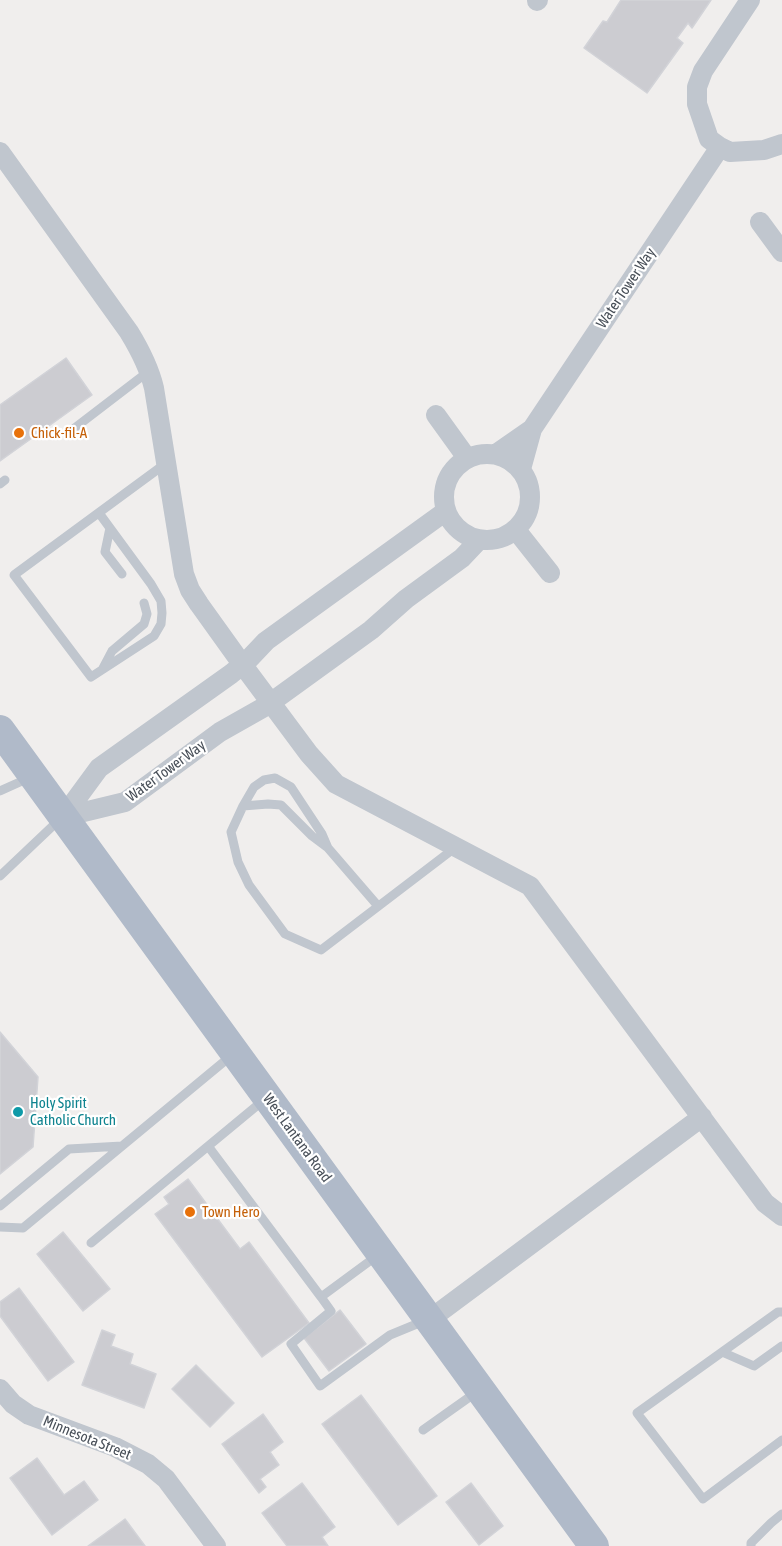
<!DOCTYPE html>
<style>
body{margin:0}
canvas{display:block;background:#f0eeed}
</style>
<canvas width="782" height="1546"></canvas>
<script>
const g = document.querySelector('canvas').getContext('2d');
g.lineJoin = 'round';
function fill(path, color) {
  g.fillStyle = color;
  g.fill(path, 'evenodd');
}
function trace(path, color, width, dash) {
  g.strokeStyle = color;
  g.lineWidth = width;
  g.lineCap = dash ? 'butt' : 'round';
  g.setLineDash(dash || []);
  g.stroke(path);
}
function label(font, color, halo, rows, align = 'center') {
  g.font = font + ' "Asap Condensed",sans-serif';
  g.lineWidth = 4.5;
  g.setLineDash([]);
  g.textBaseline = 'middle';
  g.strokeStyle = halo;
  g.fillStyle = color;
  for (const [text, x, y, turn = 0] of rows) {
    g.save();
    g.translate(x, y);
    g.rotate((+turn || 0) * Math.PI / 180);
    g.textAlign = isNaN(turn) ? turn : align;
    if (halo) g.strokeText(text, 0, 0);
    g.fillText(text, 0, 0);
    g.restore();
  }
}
const building = new Path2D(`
 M621,0H711L692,28L688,23L677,38L683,43L647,93L584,48L603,21L607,22Z
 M66,358L92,395L0,461V405Z
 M0,1032L38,1077L33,1147L0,1174Z
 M188,1179L240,1249L249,1242L309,1323L262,1357L155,1214L169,1204L164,1197Z
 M63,1232L110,1289L83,1311L37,1254Z
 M19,1288L74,1362L48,1381L0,1316V1302Z
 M340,1310L366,1344L329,1371L304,1338Z
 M102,1330L115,1335L111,1346L133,1354L130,1364L156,1374L144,1408L82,1385Z
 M196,1365L234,1403L210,1427L172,1389Z
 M361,1395L437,1496L398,1525L322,1424Z
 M263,1414L283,1442L270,1452L279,1465L260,1479L266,1487L259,1493L222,1444Z
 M37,1458L64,1495L84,1481L98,1500L52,1535L10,1478Z
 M302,1483L335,1527L322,1537L328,1546H287L262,1513Z
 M471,1483L503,1526L479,1545L446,1502Z
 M125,1519L145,1546H88Z`);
const lane = new Path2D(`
 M72,430L149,371
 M0,484L5,480
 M99,513L151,584L161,601L162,613L161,624L154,636L91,677L14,575L165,464
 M110,528L105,552L122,574
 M103,668L112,651L144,624L147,614L144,603
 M0,791L31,777
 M243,806L268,804L281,805L312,836L328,848L378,906
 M328,848L322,834L291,787L275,778L264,780L254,787L243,806L231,832L238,862L249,885L285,934L321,950L456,847
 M0,876L59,820
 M208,1146L321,1297L378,1255
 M0,1206L69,1149L122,1146
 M0,1227L23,1228L232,1055
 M91,1243L265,1099
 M321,1297L331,1311L291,1344L320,1386L390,1335L424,1321
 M782,1312H778L637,1413L703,1499L782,1440
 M722,1352L754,1366L782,1346
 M423,1430L478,1391
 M751,1546V1543L771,1523L782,1514`);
const street = new Path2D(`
 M750,0L703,71L697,87V104L709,139L720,147L730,152L764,150L782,144
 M537,1L538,0
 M0,152L129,332C140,350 149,367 154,388L184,574L190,590L199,604L242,664L309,754L336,784L530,886L765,1203L782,1216
 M760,222L782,252
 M436,415L467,458
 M532,429L720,147
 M444 497a43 43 0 1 1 86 0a43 43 0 1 1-86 0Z
 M496,454L532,429L521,469
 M516,530L550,573
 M63,817L125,802L220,732L266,706L371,630L406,599L462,558L479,540
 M63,817L99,768L231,674L248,660L266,641L446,511
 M429,1320L702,1117
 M0,1389L13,1404L29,1415L115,1447L148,1464L166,1479L216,1546`);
const primary = new Path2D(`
 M0,730L594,1546`);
const markers = [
 [19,433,6,"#e8710a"],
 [18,1112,6,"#0f9aa8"],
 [190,1212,6,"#e8710a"]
];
const streetNames = [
 ["Water Tower Way",626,288,-56],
 ["Water Tower Way",166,771,-36],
 ["West Lantana Road",297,1138,54],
 ["Minnesota Street",87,1438,22]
];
const foodNames = [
 ["Chick-fil-A",31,433],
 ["Town Hero",202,1212]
];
const cultureNames = [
 ["Holy Spirit",30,1103],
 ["Catholic Church",30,1120]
];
fill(building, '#ccccd1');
trace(building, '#d2d3d8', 1.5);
trace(lane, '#c0c6ce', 9);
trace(street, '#c0c6ce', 20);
trace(primary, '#b0bac9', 30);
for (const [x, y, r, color] of markers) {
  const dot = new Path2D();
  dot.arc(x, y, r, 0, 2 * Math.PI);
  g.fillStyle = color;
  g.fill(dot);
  trace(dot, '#fff', 2);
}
label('15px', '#484f58', '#fff', streetNames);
label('15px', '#c56008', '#fff', foodNames, 'left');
label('15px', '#0d838f', '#fff', cultureNames, 'left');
</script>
